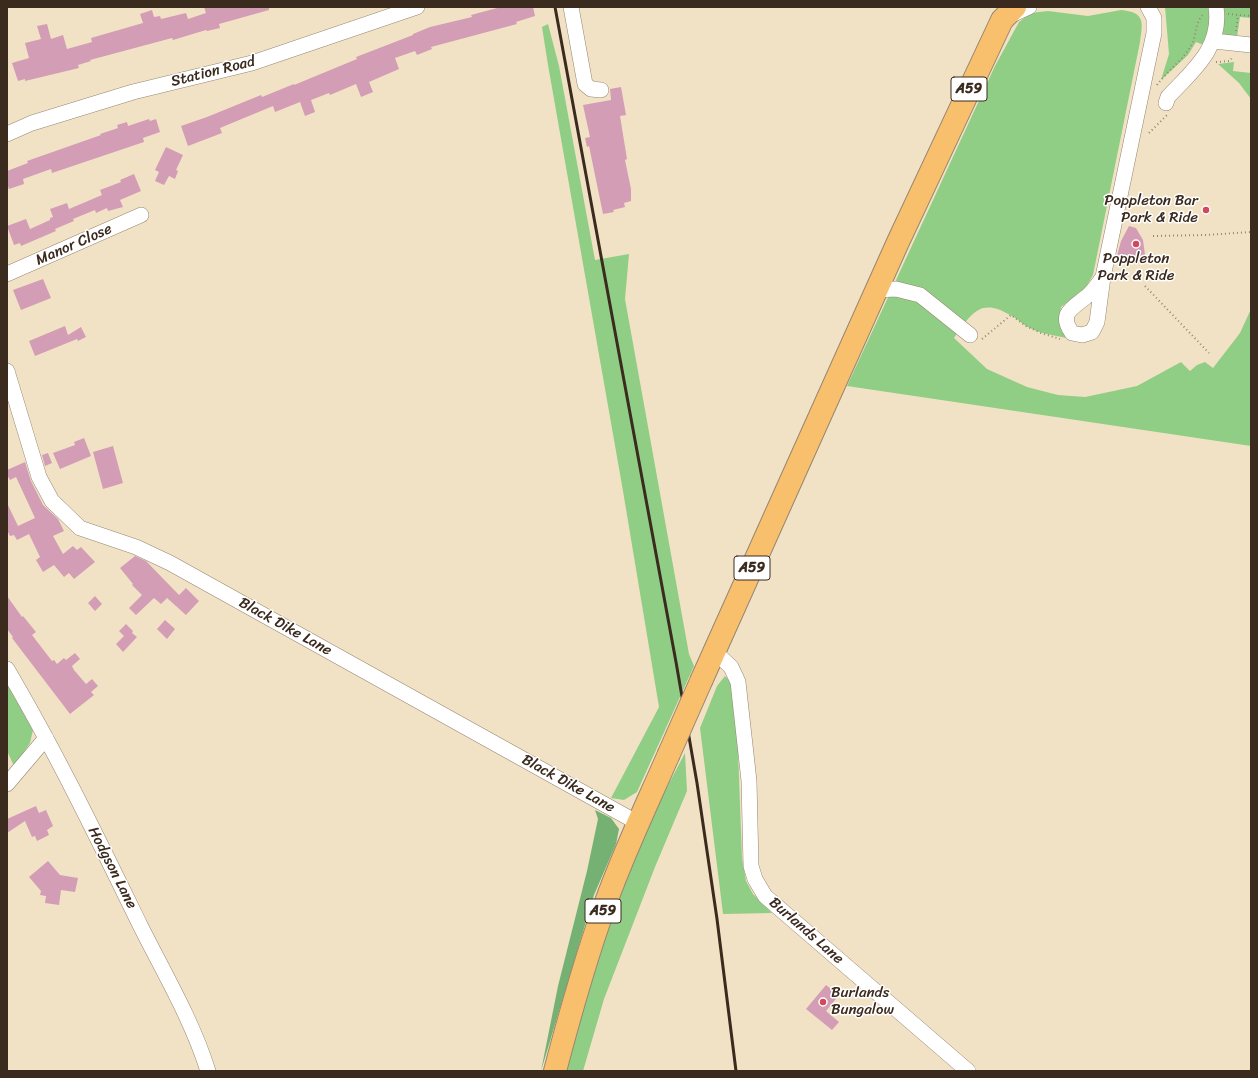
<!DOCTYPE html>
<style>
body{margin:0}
#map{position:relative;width:1258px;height:1078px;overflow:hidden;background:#f2e2c5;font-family:Sriracha,sans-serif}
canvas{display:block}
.frame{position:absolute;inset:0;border:8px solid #3b2a1e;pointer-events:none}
</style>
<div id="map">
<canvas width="1258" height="1078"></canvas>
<div class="frame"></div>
</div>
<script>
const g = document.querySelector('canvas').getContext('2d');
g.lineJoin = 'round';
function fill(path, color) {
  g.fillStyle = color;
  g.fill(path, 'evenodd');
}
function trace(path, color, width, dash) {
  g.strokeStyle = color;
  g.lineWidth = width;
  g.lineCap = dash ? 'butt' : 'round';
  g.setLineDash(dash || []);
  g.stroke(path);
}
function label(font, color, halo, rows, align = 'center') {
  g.font = font + ' Sriracha,sans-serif';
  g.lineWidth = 3;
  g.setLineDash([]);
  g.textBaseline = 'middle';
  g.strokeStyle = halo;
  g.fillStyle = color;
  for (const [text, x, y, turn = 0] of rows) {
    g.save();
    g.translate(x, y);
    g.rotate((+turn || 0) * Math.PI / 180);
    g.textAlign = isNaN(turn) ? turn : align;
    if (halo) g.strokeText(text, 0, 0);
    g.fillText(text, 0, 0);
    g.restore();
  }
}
const green = new Path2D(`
 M1165,7H1251V18L1240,17L1237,37L1209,47L1196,42L1188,55L1161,80L1169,54Z
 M1121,10C1145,12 1143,22 1140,42L1093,275L1086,287L1061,307L1059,320L1067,338C1053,335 1040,334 1028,327C1022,324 1017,318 1010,315C980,297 971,314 954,338L987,369L1027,387L1058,395L1085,397L1137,386L1181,362L1190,371L1197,365L1205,362L1213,368L1240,333L1251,309V446L847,386L995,66L1019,22L1031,13L1048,11L1088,16Z
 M548,24L559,66L595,260L629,254L625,299L689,654L694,666L637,792L624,800L611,798L659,707L623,491L548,65L542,27Z
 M1234,62L1233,71L1251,73V99L1239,83L1218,64Z
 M725,676L731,682L738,750L742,858L746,881L753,894L772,913L723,914L700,728L717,686Z
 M8,685L33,730L30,743L14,766L7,751V686Z
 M685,753L687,791L655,867L604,999L583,1071H564L573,1033L630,866L667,787Z`);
const forest = new Path2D(`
 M595,810L611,818L619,829L616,844L594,895L541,1071L558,986L587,871L598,819Z`);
const building = new Path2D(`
 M204,7H269V10L219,24L220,28L207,31L206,30L173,40L172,38L90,60L91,61L78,65L79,68L25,81V79L18,81L12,63L29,58L25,43L41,39L37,26L47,24L51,39L63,35L67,49L92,42L91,38L143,23L140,14L152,10L154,17L160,16L161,19L186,13L188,19L206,13Z
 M501,7H533L535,16L516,22L517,24L431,47L432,49L417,55L415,51L395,58L399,69L369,82L373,92L361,97L356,84L330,95L329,93L311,100L315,112L305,116L300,102L275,112L273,106L220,128L222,133L188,146L181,126L207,117L261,95L262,97L294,84V85L357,59L356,57L413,35V34L430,27L472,17L471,15Z
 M621,87L626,115L620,116L627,159L625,160L631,189V201L624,203L625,207L613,210L614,212L603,214L589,146L587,147L585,138L590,137L583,105L611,100L610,89Z
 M149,119L150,121L156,119L160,132L143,138L144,142L52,173L51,169L23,179L24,184L9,189L7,184V171L28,163L27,161L101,135L100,134L118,128L117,125L127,122L128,126Z
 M166,147L183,155L176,170L178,171L175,179L169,176L164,185L155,181L159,172L155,170Z
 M134,174L141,191L120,200L123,207L108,211L107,208L96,213L95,210L73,219L74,221L55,229L56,231L21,246L20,243L14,245L7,226L26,219L30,229L50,220V218L53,217L50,209L67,203L69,209L102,195L100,190L121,182L120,180Z
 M1129,226L1136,228L1143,240L1146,262L1136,264L1115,263L1121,241Z
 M43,279L51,298L21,310L13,290Z
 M65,326L68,335L81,327L86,337L78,341L77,339L35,356L29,341Z
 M84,438L91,456L60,469L53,453L75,445L74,442Z
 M113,446L123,483L103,489L93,452Z
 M48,453L52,463L45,466L42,455Z
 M25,462L31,481L43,505L58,519L64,531L53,536L63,554L73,546L77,550L81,547L95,562L74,579L69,573L64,577L54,565L43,572L36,560L40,557L29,534L17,540L14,535L10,536L7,530V503L18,526L35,518L16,477L10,480L7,475V470Z
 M135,556L146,561L179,595L186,588L199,601L186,615L167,598L161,604L154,598L136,615L129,608L142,595L132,585L133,584L120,568Z
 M7,596L22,617L23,616L36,632L32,635L52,661L54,660L57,664L64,658L66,660L75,653L80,659L72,666L74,670L86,684L92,679L98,686L91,692L94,695L70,714L12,638L13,637L7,629Z
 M95,596L102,604L95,611L88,603Z
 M165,620L175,629L167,639L157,629Z
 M126,624L133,631L132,633L137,637L123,652L116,644L124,636L119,631Z
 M36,806L39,813L46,810L53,826L47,830L49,835L37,841L35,836L32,837L25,821L7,833V819Z
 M48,861L60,875L78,878L75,892L61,890L59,905L45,903L46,896L40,895L41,891L29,877Z
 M826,985L839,995L826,1011L839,1022L832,1030L806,1009Z`);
const path = new Path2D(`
 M1228,14L1251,16
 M1236,31L1238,15
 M1216,62L1230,61L1233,56
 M1157,85C1168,70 1185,59 1193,42C1196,33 1196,20 1204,14
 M1149,133L1167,115
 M1153,236L1205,235L1251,232
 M1145,286L1209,353
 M982,339L1011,315L1026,326L1041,333L1060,339`);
const minor = new Path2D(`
 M571,7L585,84L591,89L601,90
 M1007,17L1029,7
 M1214,41L1251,45
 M1166,103L1168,97C1193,70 1222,48 1216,7
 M7,134L32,123L133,92L252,63L417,7
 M7,274L141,215
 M1103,277C1098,284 1093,292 1086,297C1073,308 1058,313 1072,333L1082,335L1092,332L1097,322L1103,277L1154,33V18L1148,7
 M876,290L896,289L920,295L970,335
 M7,371L39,477L52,501L80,528L136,547L170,563L638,823
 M714,651L731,667L738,682L749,781L751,866L755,879L765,896L968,1071
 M7,669C56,752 98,839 140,925C164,973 192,1020 208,1071
 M7,784L46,738`);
const highway = new Path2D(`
 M702,679L898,242L1002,20L1015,7
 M555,1071C570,1014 586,957 606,902C624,852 647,804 668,756`);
const rail = new Path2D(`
 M555,7L676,662L697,783L717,919L736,1071`);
const highwayBridge = new Path2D(`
 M668,756L702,679`);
const markers = [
 [1206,210,4,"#d1495b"],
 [1136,244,4,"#d1495b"],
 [823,1002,4,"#d1495b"]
];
const shields = [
 [969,89,36],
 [752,568,36],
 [603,911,36]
];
const shieldNames = [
 ["A59",969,89],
 ["A59",752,568],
 ["A59",603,911]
];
const streetNames = [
 ["Station Road",213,72,-14],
 ["Manor Close",74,245,-24],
 ["Black Dike Lane",285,627,29],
 ["Black Dike Lane",568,784,29],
 ["Hodgson Lane",112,868,63],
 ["Burlands Lane",806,931,41]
];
const poiNames = [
 ["Poppleton Bar",1198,201],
 ["Park & Ride",1198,218],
 ["Poppleton",1136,259,"center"],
 ["Park & Ride",1136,276,"center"],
 ["Burlands",831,993,"left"],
 ["Bungalow",831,1010,"left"]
];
fill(green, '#90ce85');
fill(forest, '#74b172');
fill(building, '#d39db5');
trace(minor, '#968672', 16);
trace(highway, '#968672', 24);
trace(path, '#968672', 2, [1, 3]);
trace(minor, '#fff', 15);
trace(highway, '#f8bf6c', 22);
trace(rail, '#3b2a1e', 3);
trace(highwayBridge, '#968672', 24, []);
trace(highwayBridge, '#f8bf6c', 22);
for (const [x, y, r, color] of markers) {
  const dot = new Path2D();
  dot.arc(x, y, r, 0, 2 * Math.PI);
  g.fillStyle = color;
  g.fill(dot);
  trace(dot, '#fff', 1.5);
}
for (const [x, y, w] of shields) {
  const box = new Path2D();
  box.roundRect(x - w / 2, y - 12, w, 24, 3);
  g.fillStyle = '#fff';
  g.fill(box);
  trace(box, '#3b2a1e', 1);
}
label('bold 14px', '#3b2a1e', null, shieldNames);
label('15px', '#3b2a1e', '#fff', streetNames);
label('15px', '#3b2a1e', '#fff', poiNames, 'right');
</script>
